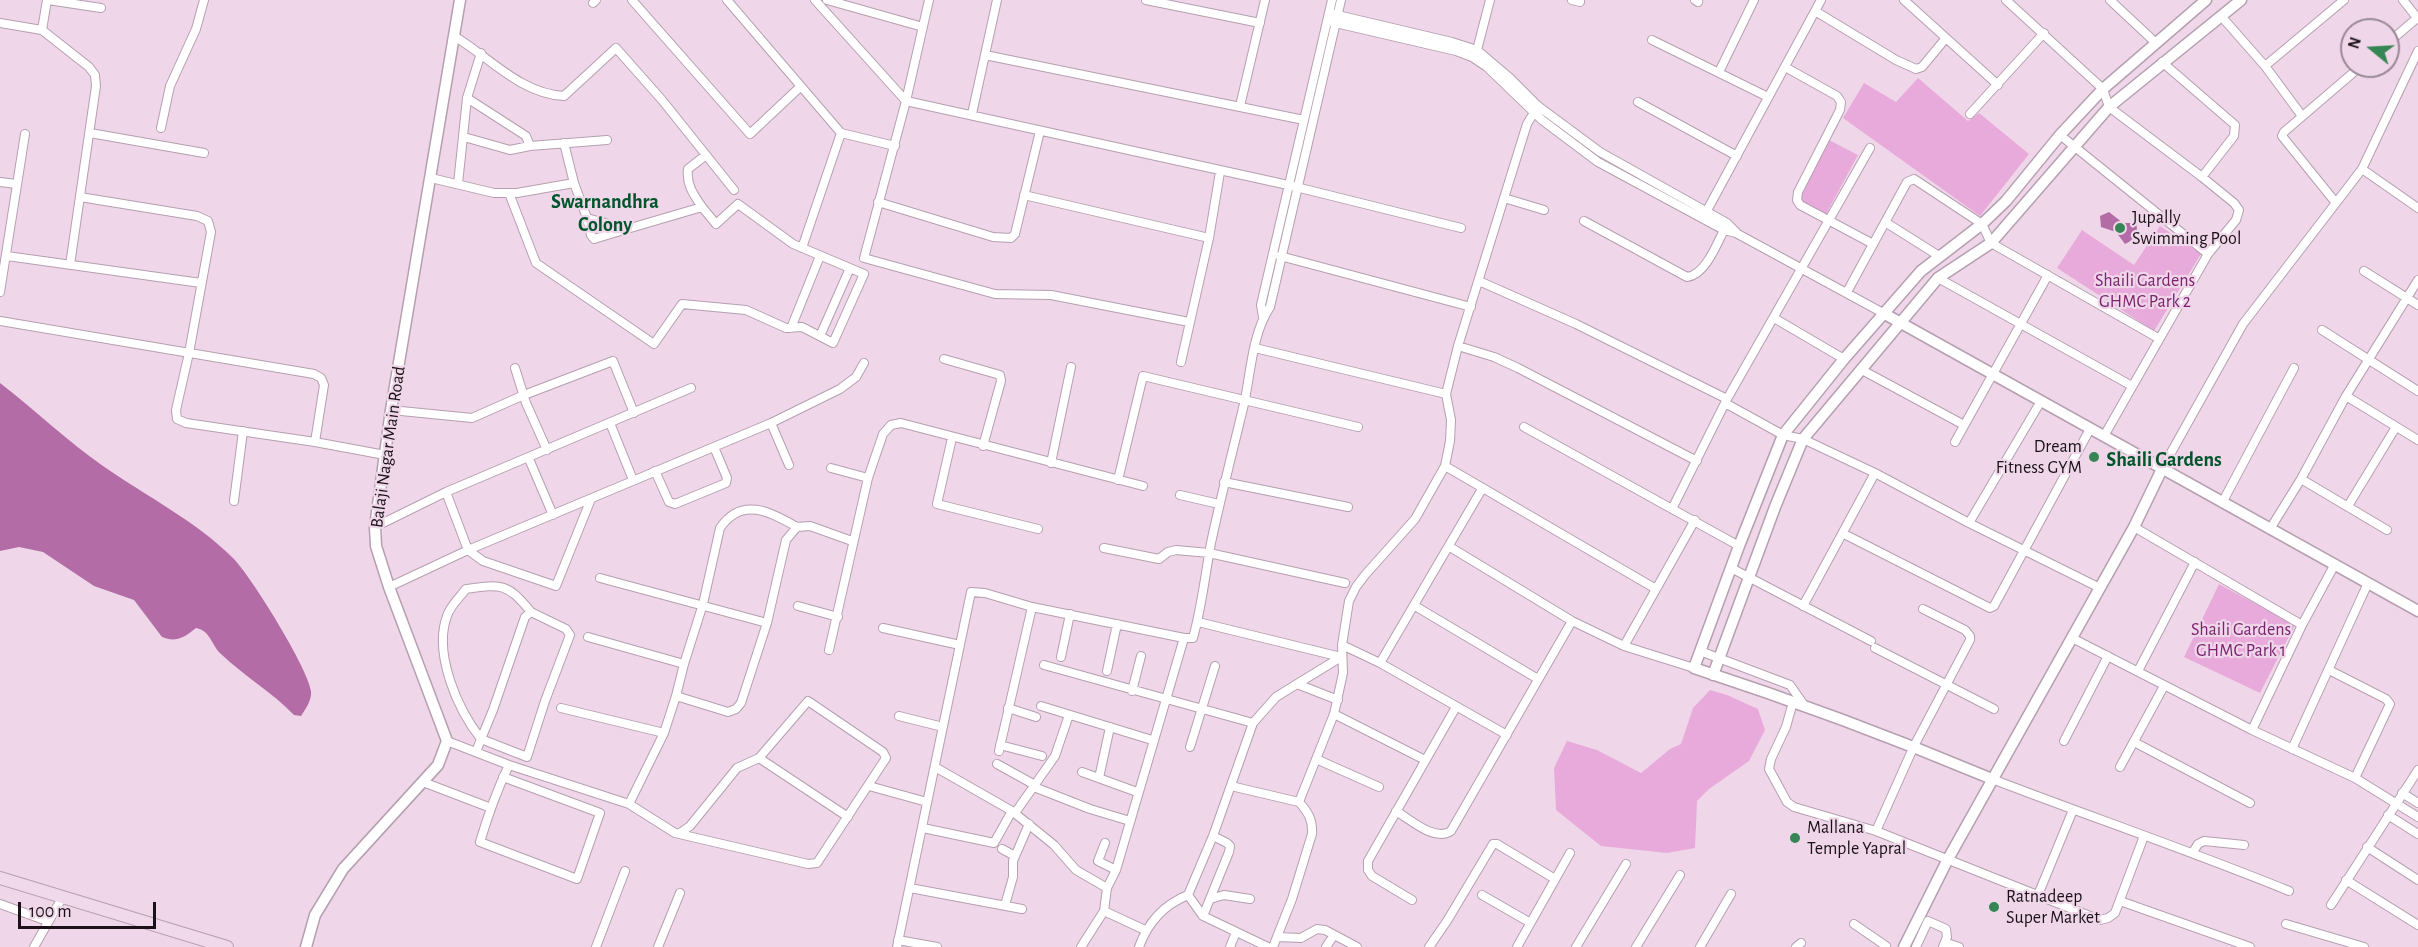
<!DOCTYPE html>
<style>
body{margin:0}
#map{position:relative;width:2418px;height:947px;overflow:hidden;background:#efd7e9;font-family:"Alegreya Sans",sans-serif}
canvas{display:block}
.north{position:absolute;left:2340px;top:18px;width:60px;height:60px;box-sizing:border-box;background:#efd7e9;border:2px solid #9a8895;border-radius:50%;rotate:288deg;font-size:16px;font-weight:700;line-height:24px;text-align:center;color:#1a1218}
.north::after{content:'';display:block;margin:auto;width:21px;height:27px;background:#368555;clip-path:polygon(50% 0,100% 100%,50% 72%,0 100%)}
.scale{position:absolute;left:18px;top:902px;width:138px;height:27px;box-sizing:border-box;border:3px solid #1a1218;border-top:0;padding-left:8px;font-size:18px;line-height:21px;white-space:nowrap;color:#1a1218;-webkit-text-stroke:4px #efd7e9;paint-order:stroke}
</style>
<div id="map">
<canvas width="2418" height="947"></canvas>
<div class="north">N</div>
<div class="scale">100 m</div>
</div>
<script>
const g = document.querySelector('canvas').getContext('2d');
g.lineJoin = 'round';
function fill(path, color) {
  g.fillStyle = color;
  g.fill(path, 'evenodd');
}
function trace(path, color, width, dash) {
  g.strokeStyle = color;
  g.lineWidth = width;
  g.lineCap = dash ? 'butt' : 'round';
  g.setLineDash(dash || []);
  g.stroke(path);
}
function label(font, color, halo, rows, align = 'center') {
  g.font = font + ' "Alegreya Sans",sans-serif';
  g.lineWidth = 4.5;
  g.setLineDash([]);
  g.textBaseline = 'middle';
  g.strokeStyle = halo;
  g.fillStyle = color;
  for (const [text, x, y, turn = 0] of rows) {
    g.save();
    g.translate(x, y);
    g.rotate((+turn || 0) * Math.PI / 180);
    g.textAlign = isNaN(turn) ? turn : align;
    if (halo) g.strokeText(text, 0, 0);
    g.fillText(text, 0, 0);
    g.restore();
  }
}
const green = new Path2D(`
 M1918,78L1968,121L1979,113L2029,154L1980,216L1843,118L1864,83L1896,102Z
 M1829,140L1858,155L1825,216L1797,200Z
 M2160,226L2201,254L2154,331L2057,268L2082,230L2134,265Z
 M2219,584L2295,625L2260,693L2184,657Z
 M1710,690L1727,695L1758,709L1765,730L1749,761L1709,789L1697,801L1695,848L1667,853L1601,846L1556,810L1554,768L1567,741L1597,750L1641,773L1670,749L1681,744L1693,708Z`);
const water = new Path2D(`
 M2109,212L2123,223H2136C2139,235 2135,239 2125,244L2116,232L2101,227L2100,216Z
 M0,383C35,410 67,441 103,466C146,496 196,521 233,558C251,576 308,668 311,691C312,700 306,708 301,716L294,715C272,692 244,676 221,654C211,645 211,631 196,628C185,637 176,643 162,637L134,600L94,586L43,552L19,547L0,551Z`);
const minor = new Path2D(`
 M48,0L101,8
 M632,0L750,134L800,87
 M727,0L841,133L895,146
 M815,0L906,101L1288,185L1461,228
 M827,0L923,27
 M929,0L906,101L864,258L995,294L1051,295L1189,322
 M1146,0L1260,23
 M1572,0L1580,2
 M1695,0L1698,2
 M1904,0L1998,85
 M2006,0L2103,89L2109,107L2202,177L2234,203L2239,210L2236,220L2208,254L2104,436
 M2110,0L2156,43
 M2403,0L2418,19
 M593,3L596,0
 M1815,11L1896,60L1916,69L1922,67L1946,38
 M1329,13L1452,42L1477,50L1510,78L1538,106L1600,152L1727,223L1736,232
 M2221,16L2265,66L2302,116
 M1327,21L1456,51L1472,57L1487,67L1542,120L1598,162L1724,230L1736,233L1883,313
 M0,23L42,30L89,67L95,75L96,86L70,265
 M42,30L47,0
 M454,36C489,57 521,94 564,96L616,48L662,100L734,190
 M1652,40L1768,97
 M2388,43L2417,18
 M1474,54L1477,50L1490,0
 M985,55L1304,120
 M2162,62L2235,125L2234,136L2202,177
 M2265,66L2344,0
 M1785,67L1837,96L1841,102L1840,110L1798,192L1797,200L1800,205L1873,244
 M1719,72L1754,0
 M467,98L526,136L530,146
 M1638,102L1737,156
 M1240,106L1265,0
 M972,114L997,0
 M1970,114L2044,33
 M161,128L170,86L196,29L204,0
 M90,133L204,153
 M2060,135L2208,254
 M464,137L510,150L530,146L607,140
 M564,143L574,183
 M2362,169L2418,208
 M431,178L494,193H517L574,183L587,218L627,229L702,207C694,195 686,185 688,169L706,155
 M0,182L16,184
 M458,184L467,98L481,53
 M509,193L536,263L654,344L682,304L746,310L786,328L802,327L833,343L864,274L793,244L738,204L716,224L702,207
 M1024,195L1209,238
 M80,197L197,216L208,221L211,232L189,353L176,410L177,419L186,423L315,442L385,455
 M1504,198L1544,210
 M878,202L993,237L1011,238L1015,234L1040,131
 M2336,203L2282,136L2284,132L2361,66
 M1704,216L1821,0
 M587,218L591,235L594,239L627,229
 M1584,221L1687,277C1706,275 1718,241 1726,226
 M1885,222L1939,256
 M802,248L841,133
 M7,256L201,283
 M1280,256L1471,307
 M2364,271L2418,305
 M1938,278L2132,386
 M1479,281L1576,324L1727,399
 M0,292L25,134
 M1847,292L1907,182L1914,179L1982,224L1991,243L2158,338
 M1263,317L1261,305L1332,0
 M1774,318L1844,359
 M0,321L314,374L321,378L324,385L315,442
 M791,328L820,256
 M2322,330L2418,391
 M820,336L850,268
 M1458,346L1494,357L1518,368L1697,461
 M1255,348L1446,394
 M944,359L1000,375L1001,381L983,446
 M1181,362L1209,238L1220,172
 M515,368L526,403L547,450
 M1862,370L1964,425
 M2346,396L2418,440
 M1725,403L1783,435L1803,439L1875,473L1969,523L2100,588
 M391,410L472,418L524,395L613,361L634,413
 M610,423L633,480
 M771,423L789,465
 M1524,427L1739,546
 M952,438L937,504L1038,529
 M1955,442L2048,275
 M529,459L553,515
 M1051,463L1071,367
 M1445,466L1656,589
 M2163,467L2243,324L2362,169L2418,51
 M831,468L868,478
 M655,471L669,502L675,504L726,483L727,478L714,447
 M2301,479L2387,530
 M1118,480L1143,376L1358,427
 M1224,482L1348,507
 M446,492L468,550L483,561L556,586L591,499
 M1180,495L1219,504
 M234,501L243,431
 M2222,503L2294,368
 M2348,506L2396,427
 M1672,509L1727,399L1870,148
 M1969,523L2041,401
 M375,527L446,492L691,388
 M2134,527L2302,625
 M2270,529L2301,479L2346,396L2418,280
 M1844,534L1990,608L1994,606L2090,429
 M1450,547L1572,621L1624,646L1694,668
 M1104,548L1159,559L1168,552L1176,550L1209,553L1345,583
 M1731,568L1871,641
 M600,578L767,623
 M389,587L468,550L771,423L840,389L856,377L864,363
 M798,606L838,617
 M1415,606L1538,679
 M1803,606L1875,473
 M531,612L566,629L570,635L545,701L527,757L481,739L493,710L525,617Z
 M1198,622L1341,657
 M883,628L960,645
 M588,637L684,664L703,604L720,528C742,496 770,512 797,527
 M2072,638L2252,730L2355,778L2418,817
 M1342,645L1380,663L1507,735
 M1624,646L1695,520
 M1875,648L1994,709
 M829,650L868,478L883,434L891,425L901,423L1143,486
 M1700,651L1790,685L1804,705
 M1061,657L1070,614
 M1380,663L1482,489
 M1044,665L1253,723
 M2329,670L2386,699L2390,704L2355,778
 M1107,671L1117,624
 M2138,671L2195,562
 M1132,691L1141,656
 M676,696L684,664
 M1338,700L1297,684L1341,657
 M1793,702L1786,727L1771,759L1769,769L1787,802L1794,807L1876,831L2100,920L2108,918L2115,913L2144,836
 M1041,706L1152,740
 M561,708L664,733
 M1008,708L1036,717
 M1334,714L1425,760
 M899,716L943,727
 M2252,730L2302,625L2335,564
 M447,741L509,765L629,804L675,833L808,864L817,863L886,758L883,752L808,701L759,758L737,768L690,826L680,833
 M2064,741L2108,656
 M2134,742L2250,803
 M1000,745L1042,756
 M1190,747L1215,666
 M2292,749L2368,583
 M999,751L1032,607
 M476,752L481,739C458,710 433,654 447,616C450,606 460,597 466,589C502,584 507,583 531,612
 M759,758L848,817
 M1316,759L1379,787
 M997,764L1035,785
 M935,767L1012,811L1054,845L1076,870L1107,888
 M2120,767L2164,686
 M1082,772L1137,792
 M503,777L600,813L577,879L480,842C488,815 497,790 509,765
 M1099,778L1110,727
 M1992,779C2091,817 2191,851 2289,891
 M423,782L491,808
 M869,786L927,802
 M1231,786L1299,802
 M1034,787L1090,809L1130,821
 M2402,793L2418,803
 M629,804L664,733L676,696L728,712L736,709L741,703L767,623L786,540L797,527L810,526L852,541
 M1396,811C1411,820 1435,842 1451,831L1572,621
 M1015,813L1055,756L1069,715
 M2388,815L2418,834
 M923,828L994,843L1012,811
 M1876,831L1914,746L1970,640V636L1965,630L1923,609
 M1105,843L1098,861L1116,870
 M2367,847L2418,880
 M1002,849L1015,856
 M2193,852L2198,844L2204,841L2244,845
 M2346,880L2418,925
 M910,888L1022,909
 M1188,895L1203,916L1268,947
 M1482,895L1529,922
 M2038,895L2073,810
 M1210,899L1224,895L1250,899
 M1412,900L1372,876L1368,870V861L1456,707
 M2120,901L2250,947
 M0,904L47,921
 M1005,905L1013,877V861L1029,824
 M2331,905L2418,770
 M1104,911L1145,930
 M1203,916L1229,852L1230,846L1227,843L1213,836
 M1854,924L1886,946
 M2286,924L2364,947
 M1278,937L1301,938L1317,929L1325,930L1357,947
 M898,940L937,947
 M1950,944L1959,947
 M34,947L62,898
 M596,947L625,871
 M658,947L680,893
 M897,947L971,592L985,593L1032,607L1184,638H1193C1202,606 1205,575 1211,543C1221,496 1233,450 1244,404C1251,372 1252,334 1270,307L1341,0
 M1081,947L1104,911L1107,888L1116,870L1184,638
 M1139,947C1148,922 1163,905 1188,895L1213,836L1253,723L1276,697L1297,684
 M1230,947L1236,932
 M1273,947L1292,899L1312,834C1313,820 1308,812 1299,802L1334,714L1343,673L1342,645L1349,601L1356,587L1365,575L1415,519L1445,466L1450,441L1451,420L1446,394L1458,346L1527,124L1538,106
 M1326,947L1334,935
 M1429,947L1447,921L1493,844H1497L1555,879
 M1517,947L1570,853
 M1576,947L1626,864
 M1636,947L1680,875
 M1700,947L1731,894
 M1796,947L1801,943
 M1916,947L1928,921L1946,929L1947,937L1943,947`);
const tertiary = new Path2D(`
 M1883,313L2418,611
 M1713,675L1775,507L1803,439L1938,278L1991,243L2109,107L2241,0
 M1992,779C1894,738 1795,701 1694,668L1739,546L1783,435L1844,359L1921,271L1982,224L2006,201L2060,135L2103,89L2206,0
 M306,947L315,915L343,869L438,765L447,741L389,587L376,546L375,527L391,410L460,0
 M1904,947L1948,859L2134,527L2163,467`);
const secondary = new Path2D(`
 M0,878L227,947`);
const markers = [
 [2120,228,6,"#368555"],
 [2094,457,6,"#368555"],
 [1795,838,6,"#368555"],
 [1994,907,6,"#368555"]
];
const poiNames = [
 ["Jupally",2132,218],
 ["Swimming Pool",2132,239],
 ["Dream",2082,447,"right"],
 ["Fitness GYM",2082,468,"right"],
 ["Mallana",1807,828],
 ["Temple Yapral",1807,849],
 ["Ratnadeep",2006,897],
 ["Super Market",2006,918]
];
const parkNames = [
 ["Shaili Gardens",2145,281],
 ["GHMC Park 2",2145,302],
 ["Shaili Gardens",2241,630],
 ["GHMC Park 1",2241,651]
];
const streetNames = [
 ["Balaji Nagar Main Road",388,447,-82]
];
const neighbourhoodNames = [
 ["Swarnandhra",605,202],
 ["Colony",605,225],
 ["Shaili Gardens",2164,460]
];
fill(green, '#e8aadb');
fill(water, '#b46ca7');
trace(minor, '#b59fb0', 10);
trace(tertiary, '#b59fb0', 13);
trace(secondary, '#b59fb0', 14);
trace(minor, '#fff', 8);
trace(tertiary, '#fff', 10);
trace(secondary, '#f1d9ec', 12);
for (const [x, y, r, color] of markers) {
  const dot = new Path2D();
  dot.arc(x, y, r, 0, 2 * Math.PI);
  g.fillStyle = color;
  g.fill(dot);
  trace(dot, '#efd7e9', 2);
}
label('18px', '#1a1218', '#efd7e9', poiNames, 'left');
label('18px', '#7a236e', '#efd7e9', parkNames);
label('18px', '#1a1218', '#efd7e9', streetNames);
label('bold 20px', '#00552c', '#efd7e9', neighbourhoodNames);
</script>
